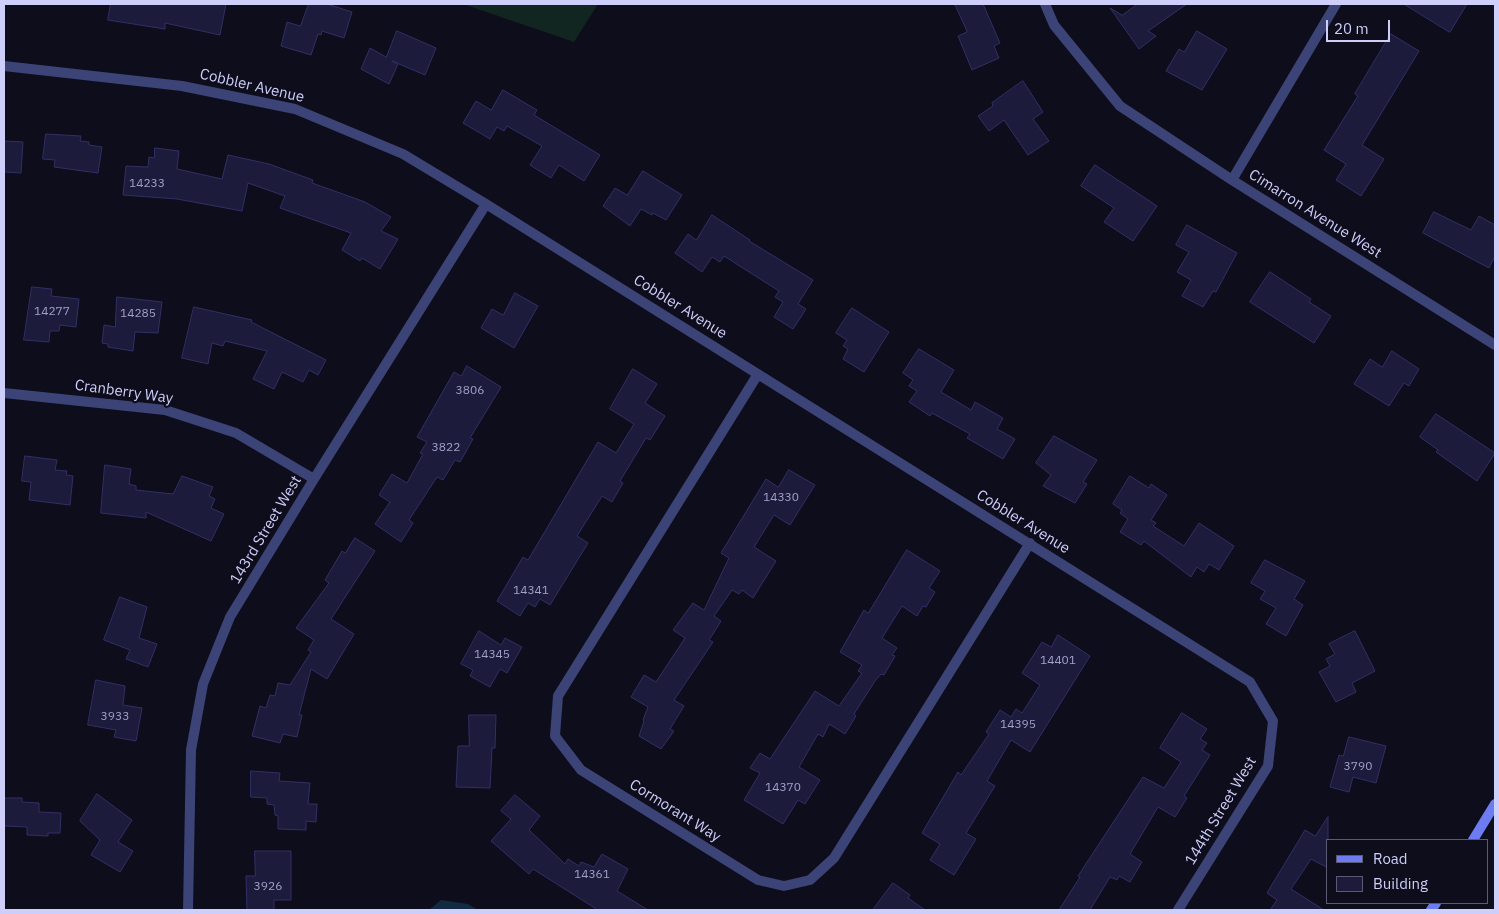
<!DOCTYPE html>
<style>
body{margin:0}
#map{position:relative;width:1499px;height:914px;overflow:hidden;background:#0e0d1c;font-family:"IBM Plex Sans",sans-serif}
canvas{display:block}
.frame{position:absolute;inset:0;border:5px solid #cdcefa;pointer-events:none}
.legend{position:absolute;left:1326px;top:839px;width:162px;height:65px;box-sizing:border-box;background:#0e0d1c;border:1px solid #5a5a75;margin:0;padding:6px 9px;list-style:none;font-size:15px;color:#cdcefa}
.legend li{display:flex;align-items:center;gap:10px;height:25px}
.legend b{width:25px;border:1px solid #5a5a75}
.scale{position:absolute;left:1326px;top:20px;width:64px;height:22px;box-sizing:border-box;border:2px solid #cdcefa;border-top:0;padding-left:6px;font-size:15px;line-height:18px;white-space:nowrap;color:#cdcefa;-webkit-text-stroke:4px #0e0d1c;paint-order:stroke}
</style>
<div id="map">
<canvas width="1499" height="914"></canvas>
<div class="frame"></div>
<ul class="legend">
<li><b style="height:6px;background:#6d7df1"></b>Road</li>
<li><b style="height:14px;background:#1d1b3b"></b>Building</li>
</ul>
<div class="scale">20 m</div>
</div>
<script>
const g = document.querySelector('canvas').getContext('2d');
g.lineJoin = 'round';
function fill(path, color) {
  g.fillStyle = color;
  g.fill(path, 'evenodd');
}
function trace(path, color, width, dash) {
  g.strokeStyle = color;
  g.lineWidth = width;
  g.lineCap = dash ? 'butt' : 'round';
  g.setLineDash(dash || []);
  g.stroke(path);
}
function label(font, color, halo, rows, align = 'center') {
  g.font = font + ' "IBM Plex Sans",sans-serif';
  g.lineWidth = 4.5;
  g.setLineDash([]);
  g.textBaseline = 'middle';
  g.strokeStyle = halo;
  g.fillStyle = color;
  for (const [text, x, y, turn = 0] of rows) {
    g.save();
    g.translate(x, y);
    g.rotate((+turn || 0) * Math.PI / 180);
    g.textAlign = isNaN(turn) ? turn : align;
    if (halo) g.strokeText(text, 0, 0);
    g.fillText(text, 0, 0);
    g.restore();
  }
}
const green = new Path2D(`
 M463,4H598L574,42Z`);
const water = new Path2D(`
 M441,900L468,904L478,910H429Z`);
const building = new Path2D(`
 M111,4H226L220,35L165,23V29L108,20Z
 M309,4H327L352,12L344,38L322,31L321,35L318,34L311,55L281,46L287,22L300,26Z
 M955,4H983L1000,43L994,46L999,58L972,70L958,36L967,32Z
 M1138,4H1187L1148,31L1156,36L1139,49L1110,8L1122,15Z
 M1404,4H1467L1450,32Z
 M397,31L436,48L425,75L392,61L398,64L389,84L361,69L370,48L386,57Z
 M1197,31L1227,49L1202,90L1166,71L1179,49L1184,52Z
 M1391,34L1419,51L1362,145L1384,159L1361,196L1336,180L1346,164L1324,150L1358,96L1355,94Z
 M1023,81L1043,112L1033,119L1049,141L1028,155L1004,120L989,131L978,116L993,106L992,103Z
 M503,90L537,110L534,115L600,155L584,181L559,165L551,178L530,165L542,146L507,126L504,131L497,127L490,139L463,123L476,101L491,110Z
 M46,134L81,136L80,141L89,142V145L102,147L98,173L54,167L55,160L43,159Z
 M4,141L23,142L21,173L4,172Z
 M155,148L179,151L177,169L222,179L228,155L269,164L313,180L312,183L365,202L391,217L381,231L398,239L380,269L362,258L360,261L342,250L351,233L280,208L285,196L248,183L242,211L177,199L123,195L126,166L148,167L149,157L154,158Z
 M1095,165L1157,206L1133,241L1104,222L1114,208L1081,186Z
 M643,171L682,195L666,220L653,213L652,215L641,209L630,226L603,206L615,188L627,195Z
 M1434,212L1471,230L1479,216L1495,225V256L1489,268L1423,233Z
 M712,215L750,240L749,241L813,280L798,304L806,309L793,329L774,317L783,302L775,297L779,291L724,256L720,262L712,257L702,272L675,253L688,234L696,240Z
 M1187,225L1237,253L1216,292L1213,291L1203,307L1182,296L1191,280L1177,272L1189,252L1176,245Z
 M1270,272L1311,299L1309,302L1331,316L1314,343L1250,302Z
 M32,287L52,289L51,296L79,299L76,327L60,325L59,331H50L49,342L24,340Z
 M515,293L538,306L514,348L481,328L492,309L503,315Z
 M117,297L162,302L158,333L135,332L133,351L108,347V344L102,343L104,325L115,327Z
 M194,307L252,320L251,322L326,360L318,375L309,370L303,382L282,372L274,389L253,379L267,351L225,341L223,346L212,343L208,364L182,358Z
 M852,308L889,332L864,372L843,359L848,349L843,346L847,340L836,333Z
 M919,349L954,370L941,392L971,410L975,402L1003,418L997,429L1015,439L1003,459L967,438L970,434L932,413L930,416L909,402L917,391L909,386L913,380L903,373Z
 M1392,351L1419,369L1409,386L1404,383L1389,406L1354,384L1370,359L1382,367Z
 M467,366L501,387L470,438L473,439L460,462L455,460L443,480L437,477L409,520L413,523L401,542L375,524L390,502L379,495L392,474L407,483L423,454L420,453L427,442L417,437L454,372L461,376Z
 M633,369L657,384L645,403L665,416L650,440L646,438L620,481L623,483L612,502L602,496L577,536L588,543L550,605L540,599L535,607L528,603L520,616L497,601L523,557L528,560L598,442L616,453L634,424L610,409Z
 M1436,414L1495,453L1477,481L1436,452L1438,450L1420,437Z
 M1054,436L1097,460L1083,482L1087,484L1075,503L1043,486L1051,475L1036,463Z
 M25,456L57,460L55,470L67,471L66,475L73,476L70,505L29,500L31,482L22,481Z
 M105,465L131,469L129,484L136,486V490L173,494L182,476L213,487L209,496L215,499L211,508L224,514L211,541L146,512V518L101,513Z
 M789,470L815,485L790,525L774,515L754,547L776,561L753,598L742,590L739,594L732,590L714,616L721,621L709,640L713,642L674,700L684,706L670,729L674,731L661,749L639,736L644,721L643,720L648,707L631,697L644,675L656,682L685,638L673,630L693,603L704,610L729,558L721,553L766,479L778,487Z
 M1130,476L1149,488L1151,484L1167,495L1151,520L1156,523L1153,526L1184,546L1199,523L1234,546L1219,570L1209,564L1204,572L1197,567L1191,577L1144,541L1141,545L1120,532L1128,519L1120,513L1122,510L1113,504Z
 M355,538L375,551L331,619L354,634L327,679L311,669L299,715H302L297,737L283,734L280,743L252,736L260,706L266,708L270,695L275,696L278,683L290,685L311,652L308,650L314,640L296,628L329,583L325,580L342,551L345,553Z
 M907,550L940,571L929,588L935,592L926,607L923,606L917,616L902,606L882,638L897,648L892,655L895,656L884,675L881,674L875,681L854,714L856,716L845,734L829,724L823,737L818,734L799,767L820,780L805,804L798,800L783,824L744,800L760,773L750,768L760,753L770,759L815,691L839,706L862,673L858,671L862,665L840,652L864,610L868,613Z
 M1265,560L1305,581L1294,599L1303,605L1286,636L1266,624L1276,608L1260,599L1265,591L1251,583Z
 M120,597L147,607L139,638L157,644L148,667L126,659L130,650L104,640Z
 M479,631L501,645L505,638L522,647L507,673L500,669L490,687L470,676L473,670L461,664Z
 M1355,631L1375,671L1352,683L1356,692L1336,702L1319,672L1330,666L1326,659L1335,654L1329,644Z
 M1058,635L1090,656L1030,752L1011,740L987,781L995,786L966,833L976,839L954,875L930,860L940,844L922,833L958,772L961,775L989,734L986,732L1000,710L1011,717L1016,709L1022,713L1040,685L1022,673L1042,642L1051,647Z
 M96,680L125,686L123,705L142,708L136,741L114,737L116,730L88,725Z
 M1182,713L1207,729L1200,739L1207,743L1202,750L1210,755L1184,796L1187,798L1175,817L1158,807L1130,854L1142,862L1130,882L1119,876L1117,880L1110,877L1090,910H1059L1080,877L1078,876L1143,777L1164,788L1181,762L1160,748Z
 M469,715H496L495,748H492L490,788L456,787L458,746H469Z
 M1349,737L1386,746L1376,783L1353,777L1349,792L1330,787L1339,755L1343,756Z
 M251,771L280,773L279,781L310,783L308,804H317L316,822L306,821V830L278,829V816L275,815L274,805L267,804V798L251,797Z
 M97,794L132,820L118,842L133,851L120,872L91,855L100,840L80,821Z
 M515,795L540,816L529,830L565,864L568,859L579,866L581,862L594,867L602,854L628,869L617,891L648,910H598L533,869L529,874L491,841L511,819L501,811Z
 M4,798H22V802L39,803V812L61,813L60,833H48V836L27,835V827L4,826Z
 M1328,817V868L1311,859L1291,889L1324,910H1270L1277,900L1267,893L1305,830L1315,836Z
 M255,851H291V900H274V910H247L246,876H255Z
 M893,883L910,895L908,898L925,910H873Z`);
const street = new Path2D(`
 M1045,4L1054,25L1120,106L1232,180L1495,345
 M4,66L182,86L295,109L403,154L486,204L1250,682L1273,721L1268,766L1178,910
 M1232,180L1336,4
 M758,374L558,696L555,736L581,770L758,880L784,886L810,880L834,858L1030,543
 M4,393L165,410L236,433L314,479
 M188,910L191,750L203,684L230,617L314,479L486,204`);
const secondary = new Path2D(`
 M1473,840L1495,804
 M1431,910L1436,903`);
const numberNames = [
 ["14233",147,184],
 ["14277",52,312],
 ["14285",138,314],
 ["3806",470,391],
 ["3822",446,448],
 ["14330",781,498],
 ["14341",531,591],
 ["14345",492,655],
 ["14401",1058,661],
 ["3933",115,717],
 ["14395",1018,725],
 ["3790",1358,767],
 ["14370",783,788],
 ["14361",592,875],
 ["3926",268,887]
];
const streetNames = [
 ["Cobbler Avenue",252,86,13],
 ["Cimarron Avenue West",1315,214,32],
 ["Cobbler Avenue",680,307,32],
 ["Cranberry Way",124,392,8],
 ["Cobbler Avenue",1023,522,32],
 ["143rd Street West",266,530,-59],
 ["Cormorant Way",675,811,32],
 ["144th Street West",1221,811,-59]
];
fill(green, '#112521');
fill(water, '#122b40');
fill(building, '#1d1b3b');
trace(building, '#322f65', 1);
trace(street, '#3c4376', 10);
trace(secondary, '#6d7df1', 10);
label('12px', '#a1a1ca', null, numberNames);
label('15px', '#cdcefa', '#0e0d1c', streetNames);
</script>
